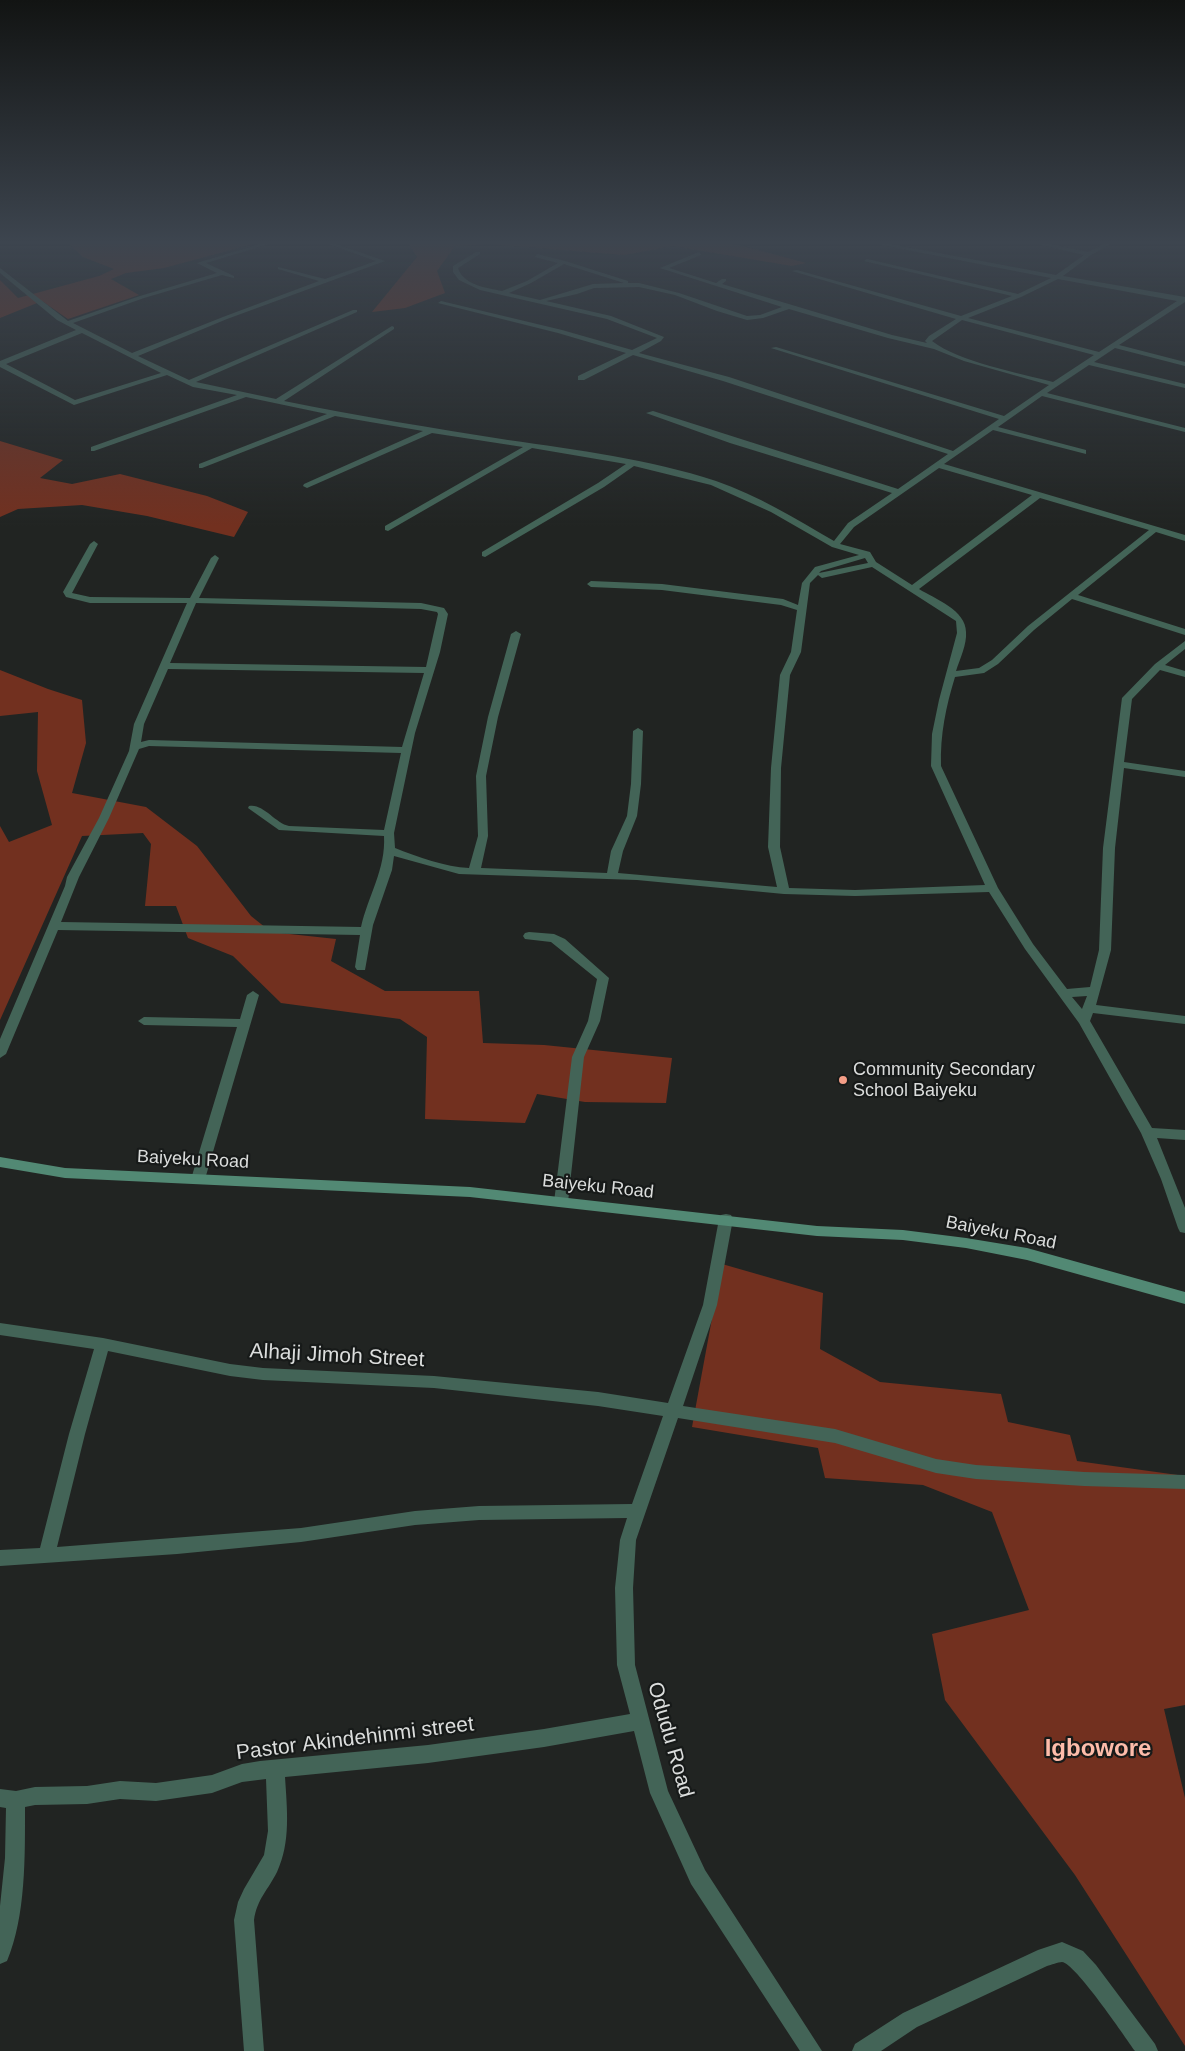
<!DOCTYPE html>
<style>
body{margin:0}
canvas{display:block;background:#212422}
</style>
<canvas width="1185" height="2051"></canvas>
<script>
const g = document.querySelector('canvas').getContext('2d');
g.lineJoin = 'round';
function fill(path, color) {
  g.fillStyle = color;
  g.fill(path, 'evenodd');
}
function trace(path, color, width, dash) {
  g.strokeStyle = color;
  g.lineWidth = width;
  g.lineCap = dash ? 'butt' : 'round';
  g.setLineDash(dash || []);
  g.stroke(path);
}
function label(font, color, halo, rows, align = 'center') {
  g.font = font + ' Helvetica,sans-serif';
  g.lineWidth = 4.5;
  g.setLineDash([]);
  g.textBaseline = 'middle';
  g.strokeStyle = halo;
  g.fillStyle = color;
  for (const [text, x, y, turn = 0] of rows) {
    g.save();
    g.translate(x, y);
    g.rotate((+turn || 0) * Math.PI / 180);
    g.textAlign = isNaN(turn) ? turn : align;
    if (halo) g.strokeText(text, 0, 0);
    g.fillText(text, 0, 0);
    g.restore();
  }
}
const green = new Path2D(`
 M65,240H268L164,268L126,273L111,279L139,295L68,319L42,301L0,318V280L18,298L99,276L114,269L83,257Z
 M398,240H711L743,246L806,263L792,266L673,246L624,255L489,244L455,246L437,271L445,293L405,308L372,312L417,257L407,241Z
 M0,441L63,460L40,478L72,484L120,474L207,496L248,512L234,537L147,516L82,505L18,509L0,517Z
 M0,670L48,689L82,700L86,743L72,793L146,807L197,846L251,916L271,932L336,939L331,961L385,991H479L483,1043L544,1045L672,1058L666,1103L585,1102L537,1094L525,1123L425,1119L427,1037L400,1019L281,1003L233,956L188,938L176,906H145L151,844L143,833L82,836L0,1020V826L9,842L52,825L37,771L38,712L0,716Z
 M722,1264L823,1293L820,1349L880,1382L1001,1394L1008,1422L1070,1435L1077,1461L1185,1476V1705L1164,1709L1185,1798V2046L1075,1875L945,1700L932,1634L1029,1610L992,1512L923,1485L825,1478L818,1448L692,1427Z`);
const street = new Path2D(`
 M273,240H282L206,263L234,276V278L222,275L144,298L73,323L132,353L223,317L319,281L278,269V267L325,279L376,261L328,244L333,243L385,261L227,319L138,356L189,380L353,310H357V312L196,382L276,399L392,326L394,327V329L284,401C358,416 432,428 508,440C577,450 649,459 716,481C757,495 796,519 834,541L848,523L892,493L730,443L646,413L653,411L898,489L948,454L723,381L633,355L584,380H578V376L626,353L558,333L438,303L441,301L562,330L632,350L657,338L607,319L480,290L459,280L453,272V266L476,252H480V254L458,268C463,285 487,288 502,291L527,281L558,263L535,257L537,254L565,261L628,281V283H639L679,293L747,316L760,315L782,307L660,268L699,252L701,255L669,268L716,283L722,279H726V281L722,284L892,335L927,343L925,341L929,336L956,319L792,271L797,270L961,316L1012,296L864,261L867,259L1018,294L1051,278L856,240H869L1056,275L1084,255L1020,240H1032L1088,252L1111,240H1118L1091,255L1063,276L1185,297V302L1119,345L1185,362V366L1115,348L1094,362L1185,384V388L1089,365L1047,393L1185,428V432L1042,396L998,427L1086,450V454L993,430L944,464L1185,535V541L1156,532L1078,595L1185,629V635L1072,599L1034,630L998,664L984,673L955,677C946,706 940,735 941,766L998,888L1033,944L1067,989L1090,987L1099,950L1103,848L1122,698L1155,664L1185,641V649L1165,665L1185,671V677L1160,670L1132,699L1124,762L1185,771V777L1124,768L1115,848L1111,950L1096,1005L1185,1016V1024L1093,1013L1090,1021L1152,1128L1185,1130V1140L1157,1138L1185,1208V1233L1180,1232L1178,1228L1161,1179L1141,1133L1079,1023L1025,949L989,892L855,896L784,894L637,880L459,874L394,856L392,870L373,925L365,970H357L355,967L360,935L58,930L6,1054L0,1058V1039L65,886L67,877L99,818L129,751L134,724L187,603H90L66,597L63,592L90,544L94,541L98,544L72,593L90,597L190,598L211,558L215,555L219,558L199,598L421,603L444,608L448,614L440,652L415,733L394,833L395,848C418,857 445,867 469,868L478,836L476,776L488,717L511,634L516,631L521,634L498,717L486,776L488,836L481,868L607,873L611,851L627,816L631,784L633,731L638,728L643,731L641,784L637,816L623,851L618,873L777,887L768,847L771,768L780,675L791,652L797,610L781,605L662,590L591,587L587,584L591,581L662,584L783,599L798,605L802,583L815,567L859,555L832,547L771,512L711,485L634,466L604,487L485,557L482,556V552L598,483L626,464L532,448L388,531L385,530V526L523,447L432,433L307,488L303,486L304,484L423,431L335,416L202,468H199V464L327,414L246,397L94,451H91V447L237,395L193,387L167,375L74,405L0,367V361L76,330L57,320L0,273V268L68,321L140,296L217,273L197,263ZM564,264L624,283L593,284L540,300L509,293L531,283ZM1058,279L1177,301L1099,352L968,318L1021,297ZM639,287L675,295L717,311L747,320L763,318L789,309L888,338L934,349L964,361L1049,385L1004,416L776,347L771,348L999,419L953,451L729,377L639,353L661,341L664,337L611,316L546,301L577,294L594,288ZM962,320L1094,355L1053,382C1019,373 959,362 932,341ZM82,333L161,373L75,400L6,364ZM939,468L1032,495L912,585L876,562L870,552L840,544L854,527ZM1040,498L1149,530L1028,626L992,660L979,668L956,671C960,659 967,644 966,632C966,610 935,599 919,589ZM865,558L868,563L819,573L821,571ZM872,567L956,621L957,633L939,700L932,734L931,766L985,885L855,890L789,888L780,847L781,768L790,675L801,652L810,583L818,575L822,578ZM196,603L421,609L437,612L438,614L426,667L170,663ZM168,669L424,673L402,747L149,740L141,742L144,724ZM149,746L401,753L384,830L289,826C275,823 263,803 249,806L248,808L279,830L384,836C386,869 368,896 361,927L61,922L79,877L109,818L139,749ZM1087,996L1082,1009L1072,997Z
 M1179,240H1185V242L1180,241Z
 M529,932L554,934L565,939L609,978L600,1021L584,1057L568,1202L566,1206L561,1207L556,1206L554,1202L572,1057L588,1021L597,979L551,942L525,939L523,936L525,933Z
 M253,991L259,995L205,1179L203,1183H193L191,1179L237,1027L144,1025L138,1021L144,1017L240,1019L247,995Z
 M726,1214L731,1215L733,1219L717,1305L683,1406L835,1429L936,1459L976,1465L1084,1472L1185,1475V1489L1084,1486L976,1479L936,1473L835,1443L678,1418L636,1540L633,1588L635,1665L668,1791L705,1870L822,2051H800L691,1884L650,1793L634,1731L544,1747L428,1763L285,1777C287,1809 291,1842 277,1872C268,1890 257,1899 254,1920L264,2051H244L234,1920L238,1902L244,1889L264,1855L268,1831L266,1779L242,1782L212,1793L156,1801L120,1799L87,1804L35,1805L25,1807C25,1856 26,1916 7,1961L0,1964V1906L5,1858L6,1808L0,1807V1789L16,1791L35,1787L87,1786L120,1781L156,1783L212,1775L242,1764L260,1761L428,1745L544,1729L630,1714L617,1665L615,1588L620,1540L627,1518L479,1520L415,1525L301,1542L177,1554L0,1566V1550L40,1548L69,1434L94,1349L0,1335V1323L103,1338L230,1364L263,1368L434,1376L598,1392L668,1403L703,1305L719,1219L721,1215ZM108,1351L230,1376L263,1380L434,1388L598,1406L663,1416L632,1504L479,1506L415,1511L301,1528L57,1547L85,1434Z
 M1062,1942L1083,1951L1096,1965L1155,2044L1158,2051H1135C1125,2037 1075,1963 1062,1962C1058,1962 1051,1965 1047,1966L917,2027L881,2051H852L855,2044L903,2013L1038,1950Z`);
const secondary = new Path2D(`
 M0,1157L65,1168L470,1187L817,1226L903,1230L966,1238L1027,1248L1185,1292V1304L1027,1260L966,1248L903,1240L817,1236L470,1197L65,1178L0,1167Z`);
const markers = [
 [843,1080,5,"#f49e87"]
];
const poiNames = [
 ["Community Secondary",853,1070],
 ["School Baiyeku",853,1091]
];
const streetNames = [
 ["Baiyeku Road",193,1160,3],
 ["Baiyeku Road",598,1187,6],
 ["Baiyeku Road",1001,1233,11]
];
const nearStreetnames = [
 ["Alhaji Jimoh Street",337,1356,3],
 ["Pastor Akindehinmi street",355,1739,-7],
 ["Odudu Road",670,1740,74]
];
const nearQuarternames = [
 ["Igbowore",1098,1749]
];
fill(green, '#72301f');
fill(street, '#436457');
fill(secondary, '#528974');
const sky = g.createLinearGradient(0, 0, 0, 527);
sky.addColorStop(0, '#121413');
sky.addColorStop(0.46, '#3d454f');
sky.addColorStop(1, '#3d454f00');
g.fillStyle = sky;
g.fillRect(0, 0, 1185, 527);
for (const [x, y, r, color] of markers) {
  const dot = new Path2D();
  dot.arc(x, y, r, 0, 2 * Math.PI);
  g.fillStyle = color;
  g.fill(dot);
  trace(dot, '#171a19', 2);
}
label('18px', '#dbdddc', '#171a19', poiNames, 'left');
label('18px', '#dbdddc', '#171a19', streetNames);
label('21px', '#dbdddc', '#171a19', nearStreetnames);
label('bold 24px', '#fdbcaa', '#171a19', nearQuarternames);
</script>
